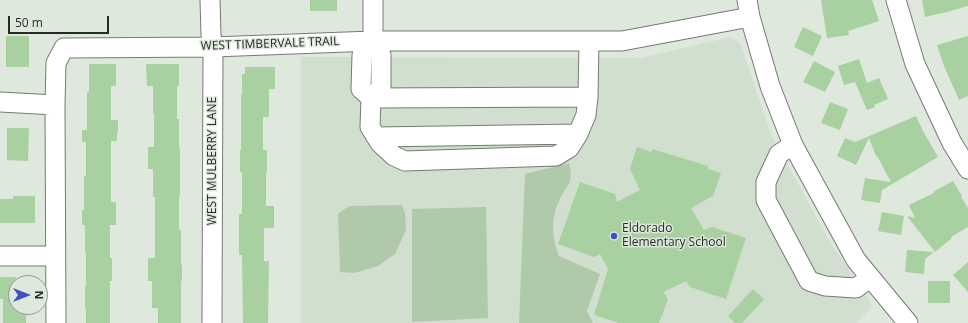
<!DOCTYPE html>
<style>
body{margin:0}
#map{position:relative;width:968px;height:323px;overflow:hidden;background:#dfe8dd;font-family:"Open Sans",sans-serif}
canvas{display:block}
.north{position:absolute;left:8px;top:275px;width:40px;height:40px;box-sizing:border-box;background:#dfe8dd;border:1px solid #959c94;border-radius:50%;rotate:90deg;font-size:11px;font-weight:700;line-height:16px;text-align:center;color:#272b27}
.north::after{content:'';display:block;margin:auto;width:14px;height:18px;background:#4350c5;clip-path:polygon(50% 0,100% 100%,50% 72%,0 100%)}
.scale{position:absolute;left:8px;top:16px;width:101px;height:18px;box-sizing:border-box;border:2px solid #272b27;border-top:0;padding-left:5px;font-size:12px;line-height:14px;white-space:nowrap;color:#272b27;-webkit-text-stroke:3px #dfe8dd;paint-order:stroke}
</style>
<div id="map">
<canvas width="968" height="323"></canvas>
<div class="north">N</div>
<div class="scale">50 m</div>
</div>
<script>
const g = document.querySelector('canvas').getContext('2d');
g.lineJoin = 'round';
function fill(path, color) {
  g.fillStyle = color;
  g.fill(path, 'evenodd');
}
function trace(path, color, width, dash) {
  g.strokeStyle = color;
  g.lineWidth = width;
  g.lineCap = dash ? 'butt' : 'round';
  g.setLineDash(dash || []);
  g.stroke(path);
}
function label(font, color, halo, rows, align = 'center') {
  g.font = font + ' "Open Sans",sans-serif';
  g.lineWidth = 3;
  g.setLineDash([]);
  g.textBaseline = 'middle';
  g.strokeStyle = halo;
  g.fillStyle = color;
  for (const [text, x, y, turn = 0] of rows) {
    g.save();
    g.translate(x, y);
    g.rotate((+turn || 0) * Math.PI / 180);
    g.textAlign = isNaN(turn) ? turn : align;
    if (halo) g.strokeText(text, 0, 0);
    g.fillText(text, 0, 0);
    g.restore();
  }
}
const built = new Path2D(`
 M730,37L740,43L770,132L827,237L873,306L856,323H301V57L641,58Z`);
const green = new Path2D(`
 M569,163C574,184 567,184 559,201C550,219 552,238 559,256L600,274L587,311L593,323H519L525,174Z
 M402,205L405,213L406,230L395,254L378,266L354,273L340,272L338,214L349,206Z
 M486,207L488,318L412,322V209Z`);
const building = new Path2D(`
 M310,0H337V11H310Z
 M821,0H872L879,21L848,31L849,35L827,38Z
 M922,0H968V6L947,12L925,17Z
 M803,27L822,36L813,56L794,47Z
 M6,36H29V67H6Z
 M968,36V96L959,100L944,66L937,45Z
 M859,59L867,83L879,78L888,99L874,105L875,107L867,110L855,82L844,85L838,66Z
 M814,61L835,72L825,92L803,82Z
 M89,64H116V86H111V120H118V133H117V141H111V202H116V225H110V258H112V281H110V323H86V308H85V286H86V252H85V225H82V210H84V176H86V142H82V130H87V92H89Z
 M146,64H179V86H177V119H179V147H180V197H179V230H181V265H182V281H181V323H158V308H152V281H148V258H155V197H153V169H148V147H154V114H153V86H147Z
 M245,67H275V89H269V117H263V150H267V172H266V206H274V228H264V261H269L268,323H243L242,255H239V214H242V172H240V150H241V94H242V74H245Z
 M830,102L848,109L840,130L821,123Z
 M916,116L923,131L938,157L882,190L880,203L861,200L865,178L891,182L877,156H876L869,138L856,165L837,156L845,138L855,142Z
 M7,128H29L28,161L7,160Z
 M637,147L652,152V149L708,166V169L721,173L713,196L691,208L704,230L712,227L746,238L726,299L690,287L686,281L663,292L668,299L659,323H619L594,315L608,269L600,254L594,257L558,244L580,182L615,194L617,202L640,190L630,169Z
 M953,181L962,196L961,197L968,208V227L951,237L952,238L935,252L907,216L915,218L909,205L934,193L933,192Z
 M13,196H35V223H0V199H13Z
 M882,212L904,216L901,235L878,231Z
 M907,250L934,252L925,259L924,274L905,272Z
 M968,262V292L953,275Z
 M0,277H16V307H26V323H3V299H0Z
 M928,281H950V303H928Z
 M753,289L764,299L742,323H735L728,316Z`);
const minor = new Path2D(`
 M210,0L211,35L213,47L212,323
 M747,0L750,17L770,86L793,145L856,260L908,323
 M896,0L915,64L952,143L968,169
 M373,41L381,55V88L371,98L370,127L380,143L394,156L405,161L556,156L569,148L578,134L586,115L588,97L589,41
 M373,41L362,55L361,89L371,98L588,97
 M373,41V0
 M0,102L55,105
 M376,137L578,134
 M793,145L779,154L766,182V200L809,281L825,286L856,288L870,278
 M0,256H55
 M56,323L55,105L56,63L64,48L213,47L373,41H622L750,17`);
const markers = [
 [614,236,4,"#4350c5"]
];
const streetNames = [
 ["WEST TIMBERVALE TRAIL",270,44,-2],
 ["WEST MULBERRY LANE",213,161,-90]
];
const poiNames = [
 ["Eldorado",622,229],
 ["Elementary School",622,243]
];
fill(built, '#d1dfce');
fill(green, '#b0c9ab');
fill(building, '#a8d0a0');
trace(minor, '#747c72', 21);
trace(minor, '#fff', 19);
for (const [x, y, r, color] of markers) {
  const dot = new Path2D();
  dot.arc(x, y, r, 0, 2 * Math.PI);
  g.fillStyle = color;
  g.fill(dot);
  trace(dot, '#dfe8dd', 1.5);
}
label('12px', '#272b27', '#dfe8dd', streetNames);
label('12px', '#272b27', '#dfe8dd', poiNames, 'left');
</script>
